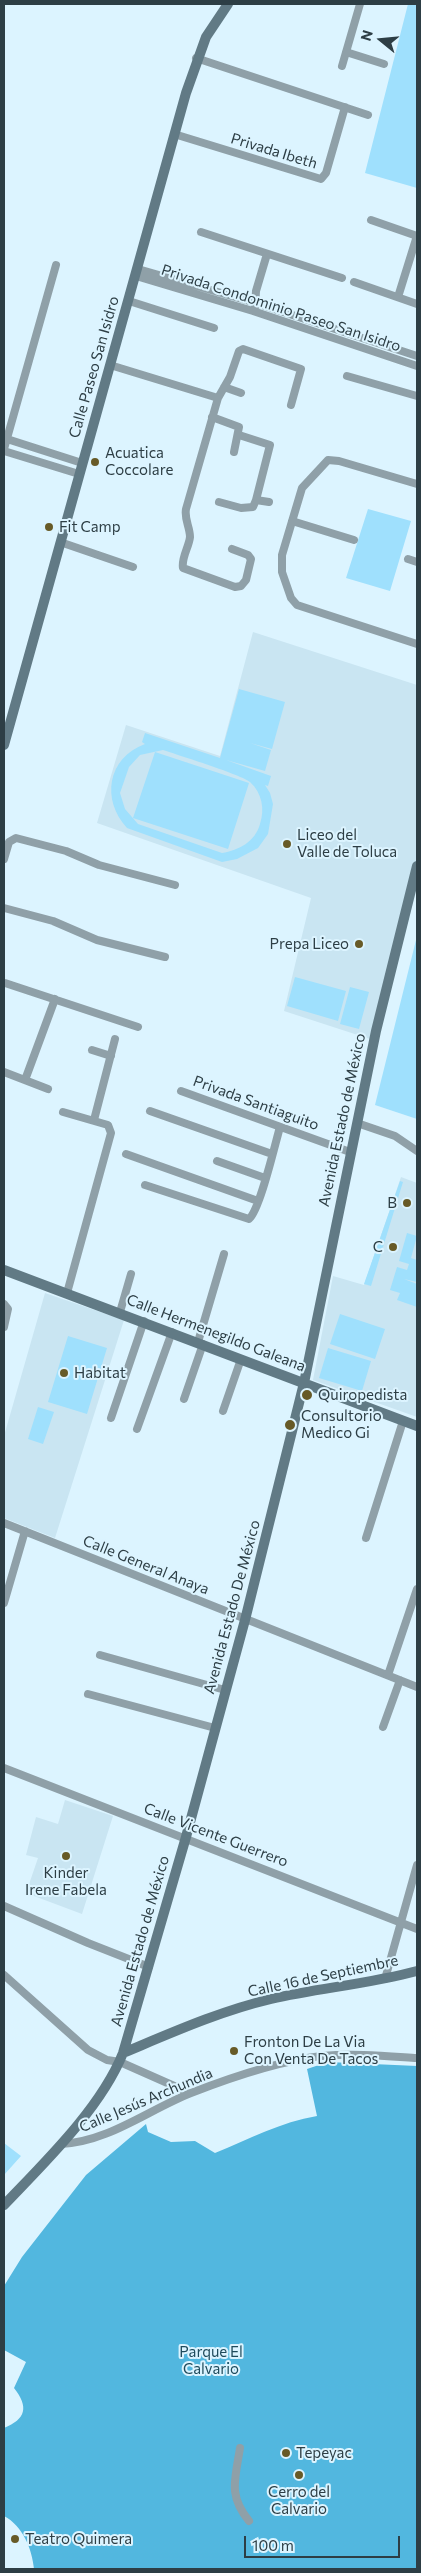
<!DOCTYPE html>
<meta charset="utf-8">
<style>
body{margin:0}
#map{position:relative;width:421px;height:2573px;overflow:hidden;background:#dcf4ff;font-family:Commissioner,sans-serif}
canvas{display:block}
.frame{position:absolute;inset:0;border:5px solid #2d3e45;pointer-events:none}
.north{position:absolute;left:356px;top:15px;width:50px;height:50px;-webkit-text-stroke:4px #dcf4ff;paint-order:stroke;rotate:287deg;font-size:14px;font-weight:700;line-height:20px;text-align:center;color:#2d3e45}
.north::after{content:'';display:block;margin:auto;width:18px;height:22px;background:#2d3e45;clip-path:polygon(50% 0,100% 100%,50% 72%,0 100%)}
.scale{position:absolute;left:244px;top:2536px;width:156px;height:22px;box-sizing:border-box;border:2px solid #2d3e45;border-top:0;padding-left:6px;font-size:15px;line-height:18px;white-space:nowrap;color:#2d3e45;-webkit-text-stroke:4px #dcf4ff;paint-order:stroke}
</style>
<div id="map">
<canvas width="421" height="2573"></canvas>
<div class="frame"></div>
<div class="north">N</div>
<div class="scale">100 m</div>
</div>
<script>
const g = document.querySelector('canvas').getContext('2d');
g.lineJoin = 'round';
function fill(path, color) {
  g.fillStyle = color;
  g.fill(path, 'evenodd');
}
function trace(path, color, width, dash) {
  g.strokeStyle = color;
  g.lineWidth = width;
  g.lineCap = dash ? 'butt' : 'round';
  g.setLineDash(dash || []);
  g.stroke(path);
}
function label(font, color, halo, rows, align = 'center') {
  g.font = font + ' Commissioner,sans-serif';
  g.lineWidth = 4;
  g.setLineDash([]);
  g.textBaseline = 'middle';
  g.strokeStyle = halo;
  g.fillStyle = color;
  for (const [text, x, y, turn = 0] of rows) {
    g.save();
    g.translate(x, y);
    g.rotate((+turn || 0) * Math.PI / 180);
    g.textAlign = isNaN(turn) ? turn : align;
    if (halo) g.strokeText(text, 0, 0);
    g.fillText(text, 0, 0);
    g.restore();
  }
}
const built = new Path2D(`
 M253,632L417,685V865L370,1039L284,1011L311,898L97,823L126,725L220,756Z
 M401,1177L417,1183V1417L313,1380L333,1276L364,1285Z
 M45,1293L124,1320L55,1538L4,1518V1436Z
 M65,1800L113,1816L82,1914L26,1893L38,1858L26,1855L36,1817L58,1824Z`);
const green = new Path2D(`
 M408,4H417V188L365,173Z
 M368,509L411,521L390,591L346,578Z
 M239,689L285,702L272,749L250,743L271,750L265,771L226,760L271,776L268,786L265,785L270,793L273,804L268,834L258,848L237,859L222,862L127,828C101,800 107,758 145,744L142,742L145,733L220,758ZM163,750C178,755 242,775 250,782C262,793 265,809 260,824C255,842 239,850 222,853L138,824L125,809L120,793L129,767L140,755Z
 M155,752L249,783L228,849L133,818Z
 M417,936V1119L375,1105Z
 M295,977L346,991L338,1021L287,1006Z
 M350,987L369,992L359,1029L340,1024Z
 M400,1181L403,1182L371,1286L364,1284Z
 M407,1233L417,1236L411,1258L417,1260V1282L404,1279L417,1284V1307L397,1300L400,1293L390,1290L397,1267L407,1270L409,1264L399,1261Z
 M340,1314L385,1329L375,1359L330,1344Z
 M68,1336L107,1348L87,1414L48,1402Z
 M328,1348L371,1361L362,1391L319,1378Z
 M38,1407L54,1412L43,1444L28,1439Z
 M4,2143L21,2156L4,2175Z`);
const forest = new Path2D(`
 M328,2062L417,2066V2569H34C32,2549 23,2526 4,2516V2428C26,2419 29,2407 14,2388L26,2362L4,2350V2286L22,2257L86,2175L146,2124L148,2132L171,2142L195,2141L215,2153C249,2139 281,2122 317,2116L307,2069Z`);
const street = new Path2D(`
 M346,52L384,64
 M196,58L368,115
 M342,66L360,4
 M174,134L321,179L326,173L345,107
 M371,220L417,236
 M201,232L342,278
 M138,269L256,303L417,356
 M136,276L253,311L417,366
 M354,282L417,304
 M398,297L417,236
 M129,301L214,328
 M255,307L256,291L267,254
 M110,365L218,398
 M347,376L417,396
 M224,387L241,393
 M212,417L239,427L234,452
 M7,439L82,463
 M4,449L56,265
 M4,451L79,474
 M417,484L339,461L328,460L302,488L282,555V572L291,598L297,605L417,644
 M256,500L269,502
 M219,502L241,508L253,507L256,500L270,445L239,435
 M292,521L354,540
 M60,542L133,567
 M232,549L248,555L251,559L246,580L241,586L235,587L183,568C181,558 189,547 190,537C190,527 184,519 186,509L218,398L230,377L239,351L243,349L301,369L291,405
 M408,559L417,562
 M4,859L9,842L16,838L66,851L99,865L175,885
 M4,908L53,921L97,940L165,957
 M5,983L138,1027
 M92,1050L111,1056
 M4,1072L48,1089
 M25,1080L55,999
 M181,1091L350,1152
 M150,1111L272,1154
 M63,1112L108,1125L111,1133L67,1293
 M94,1120L115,1039
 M357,1123L395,1136L417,1151
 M126,1154L258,1201
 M217,1161L265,1178
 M145,1185L249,1219C260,1210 275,1144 280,1127
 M4,1304L8,1309L4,1327
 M120,1312L131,1274
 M198,1342L224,1254
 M184,1399L203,1344
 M223,1411L241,1359
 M111,1418L144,1321
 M137,1429L172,1332
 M4,1523L417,1687
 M366,1538L403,1421
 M4,1603L25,1531
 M100,1655L225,1690
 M388,1675L417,1589
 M88,1694L215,1728
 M383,1727L400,1680
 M4,1768L417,1929
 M4,1906L88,1943L149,1967
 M4,1975L88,2050L107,2060L120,2062L190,2093
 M385,1979L417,1865
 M61,2144C108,2142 148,2110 191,2093C232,2077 278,2061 322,2056C354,2053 386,2056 417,2058
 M240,2448C235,2480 228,2495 249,2521`);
const secondary = new Path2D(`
 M4,745L186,93L206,37L228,4
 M4,1270L417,1426
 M123,2053C171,2033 220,2011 271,1999C319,1988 369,1984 417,1971
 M4,2205C45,2162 101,2108 123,2053L186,1837L245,1620L304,1383L376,1031L417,866`);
const markers = [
 [95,462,5,"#675a27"],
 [49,527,5,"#675a27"],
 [287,844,5,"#675a27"],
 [359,944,5,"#675a27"],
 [407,1203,5,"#675a27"],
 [393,1247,5,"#675a27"],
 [64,1373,5,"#675a27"],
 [307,1395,6,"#675a27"],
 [290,1425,6,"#675a27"],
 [66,1856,5,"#675a27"],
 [234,2051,5,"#675a27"],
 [286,2453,5,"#675a27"],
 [299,2475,5,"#675a27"],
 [15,2539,5,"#675a27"]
];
const streetNames = [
 ["Privada Ibeth",274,151,17],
 ["Privada Condominio Paseo San Isidro",281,308,18],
 ["Calle Paseo San Isidro",94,367,-74],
 ["Privada Santiaguito",256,1103,20],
 ["Avenida Estado de México",342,1120,-78],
 ["Calle Hermenegildo Galeana",216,1333,21],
 ["Calle General Anaya",146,1565,22],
 ["Avenida Estado De México",232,1607,-75],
 ["Calle Vicente Guerrero",216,1835,21],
 ["Avenida Estado de México",140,1941,-74],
 ["Calle 16 de Septiembre",323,1976,-12],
 ["Calle Jesús Archundia",146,2100,-23]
];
const poiNames = [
 ["Acuatica",105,453],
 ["Coccolare",105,470],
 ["Fit Camp",59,527],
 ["Liceo del",297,835],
 ["Valle de Toluca",297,852],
 ["Prepa Liceo",349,944,"right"],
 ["B",397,1203,"right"],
 ["C",383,1247,"right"],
 ["Habitat",74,1373],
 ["Quiropedista",318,1395],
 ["Consultorio",301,1416],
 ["Medico Gi",301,1433],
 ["Kinder",66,1873,"center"],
 ["Irene Fabela",66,1890,"center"],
 ["Fronton De La Via",244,2042],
 ["Con Venta De Tacos",244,2059],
 ["Tepeyac",296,2453],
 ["Cerro del",299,2492,"center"],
 ["Calvario",299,2509,"center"],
 ["Teatro Quimera",25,2539]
];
const parkNames = [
 ["Parque El",211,2352],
 ["Calvario",211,2369]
];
fill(built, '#c9e5f2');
fill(green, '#9fe0fd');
fill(forest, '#52b7df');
trace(street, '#8fa0a8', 8);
trace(secondary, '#617a85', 10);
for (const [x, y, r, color] of markers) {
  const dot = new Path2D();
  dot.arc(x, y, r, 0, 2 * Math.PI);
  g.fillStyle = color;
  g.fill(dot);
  trace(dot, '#dcf4ff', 2);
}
label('15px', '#2d3e45', '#dcf4ff', streetNames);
label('15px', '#2d3e45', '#dcf4ff', poiNames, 'left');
label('15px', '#1f4b5c', '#dcf4ff', parkNames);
</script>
